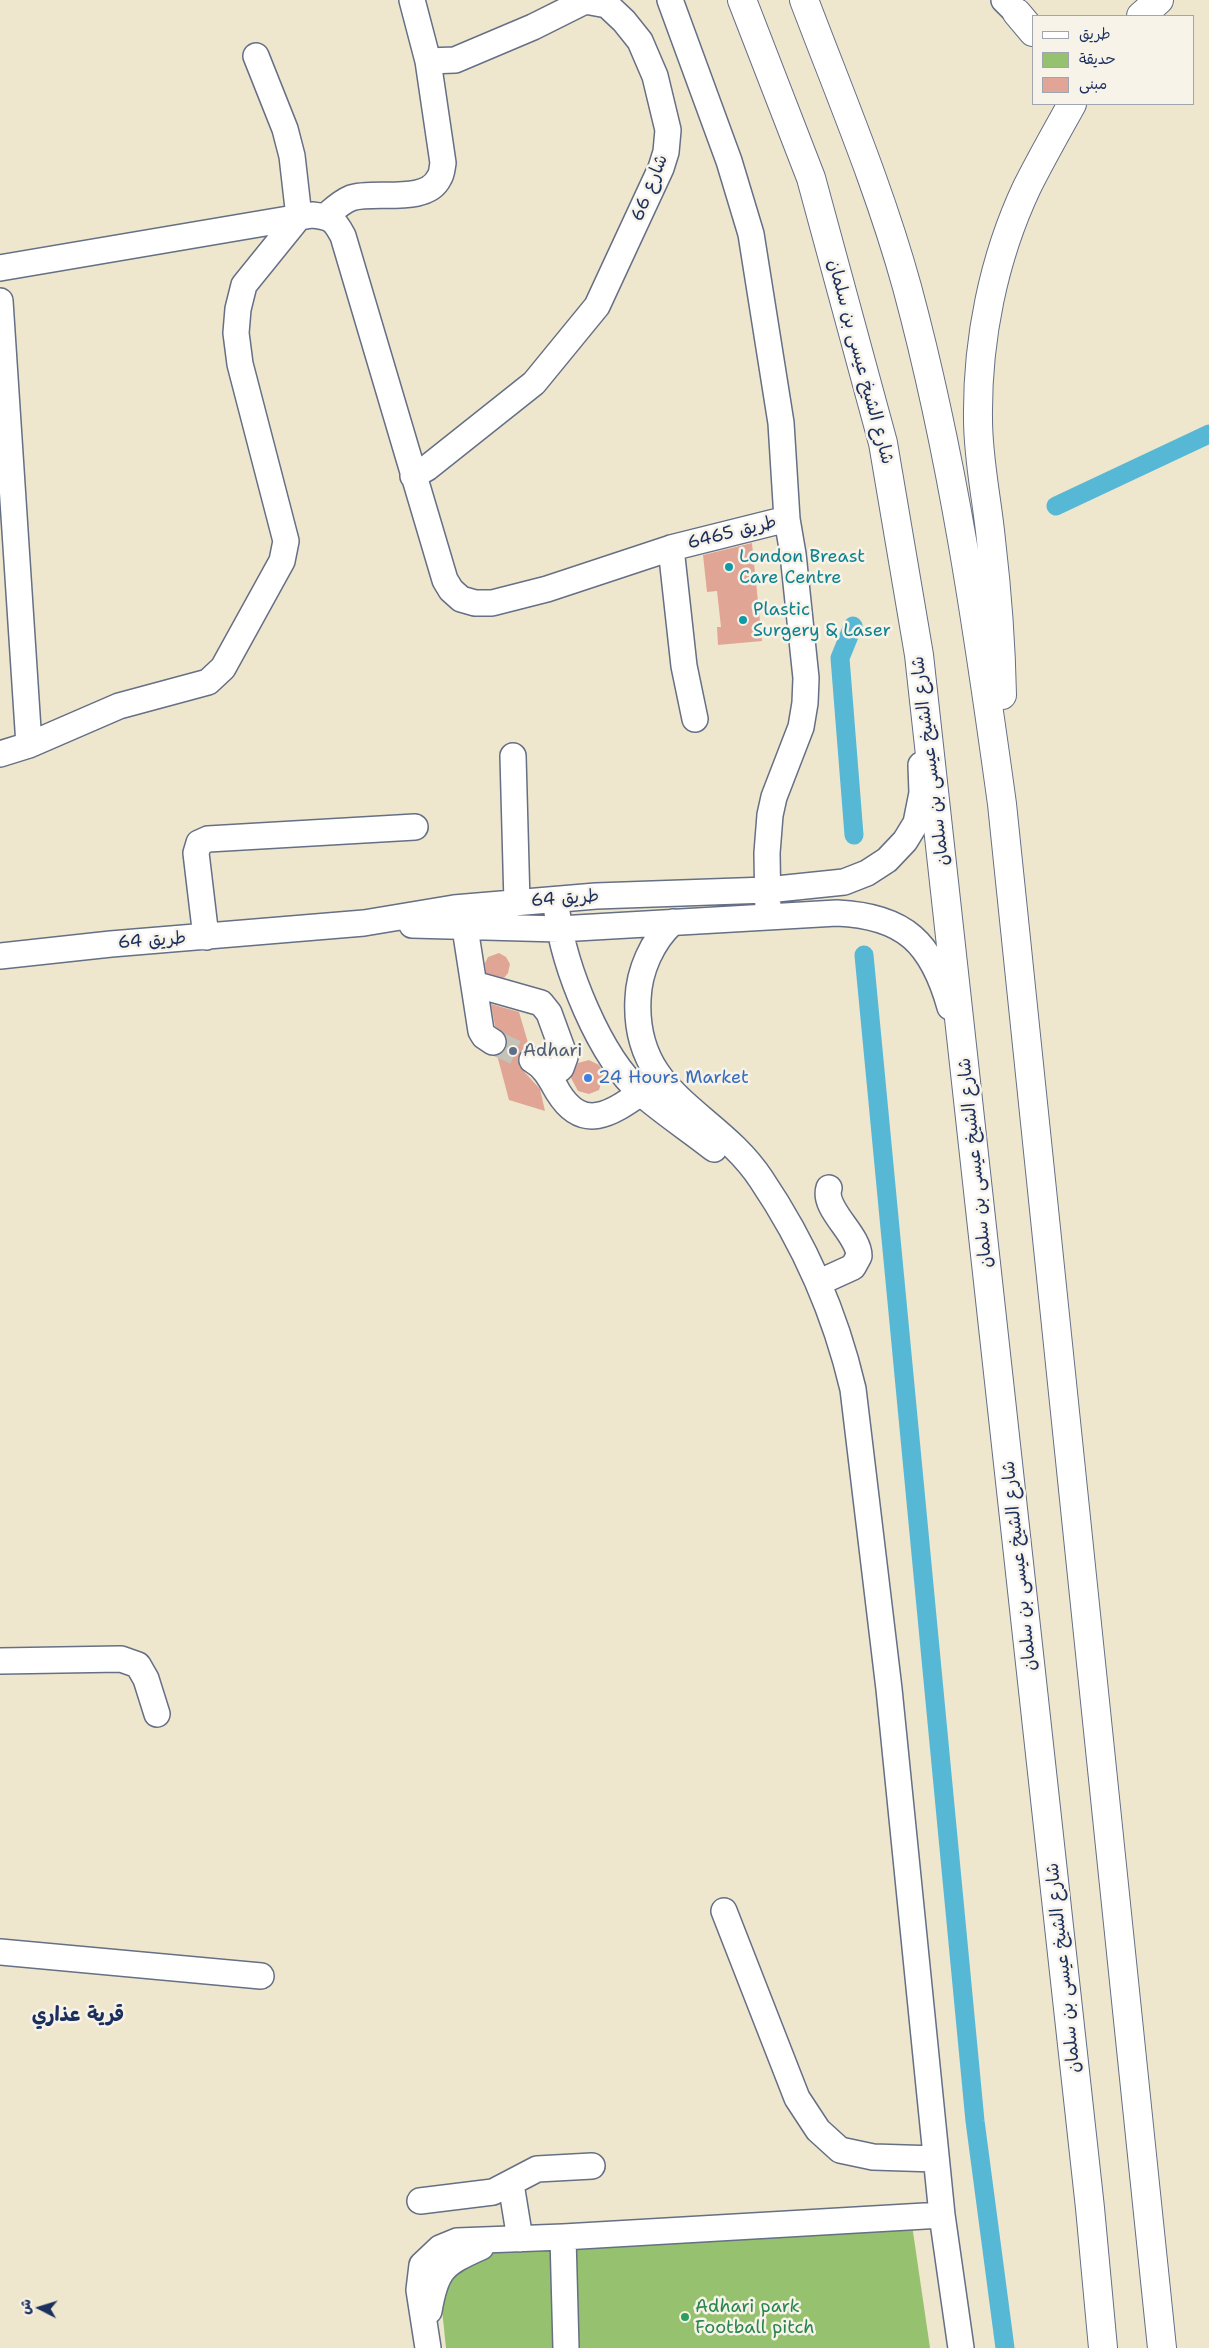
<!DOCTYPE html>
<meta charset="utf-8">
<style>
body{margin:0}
#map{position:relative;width:1209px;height:2348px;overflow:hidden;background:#efe7cd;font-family:"Shantell Sans","Playpen Sans Arabic",sans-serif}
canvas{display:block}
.legend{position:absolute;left:1032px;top:15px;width:162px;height:90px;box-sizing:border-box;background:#f7f3e8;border:1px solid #9fa5b1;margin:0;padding:6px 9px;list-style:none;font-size:15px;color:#1b2f5e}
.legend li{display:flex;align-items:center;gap:10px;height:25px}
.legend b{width:25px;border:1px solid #9fa5b1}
.north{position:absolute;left:15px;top:2283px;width:50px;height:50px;-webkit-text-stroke:4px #f7f3e8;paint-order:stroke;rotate:275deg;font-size:14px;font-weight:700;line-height:20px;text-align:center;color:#1b2f5e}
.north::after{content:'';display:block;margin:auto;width:18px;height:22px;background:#1b2f5e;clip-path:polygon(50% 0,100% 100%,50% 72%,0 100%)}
</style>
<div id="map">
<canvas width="1209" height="2348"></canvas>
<ul class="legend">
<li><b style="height:6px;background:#fff"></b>طريق</li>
<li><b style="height:14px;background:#96c16e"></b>حديقة</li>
<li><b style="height:14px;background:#e0a595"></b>مبنى</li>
</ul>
<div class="north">ش</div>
</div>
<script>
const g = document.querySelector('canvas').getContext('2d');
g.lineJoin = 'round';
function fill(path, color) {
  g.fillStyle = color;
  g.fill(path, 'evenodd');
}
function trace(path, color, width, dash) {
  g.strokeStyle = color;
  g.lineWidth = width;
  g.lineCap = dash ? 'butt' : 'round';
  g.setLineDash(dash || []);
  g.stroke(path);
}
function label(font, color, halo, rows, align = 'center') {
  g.font = font + ' "Shantell Sans","Playpen Sans Arabic",sans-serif';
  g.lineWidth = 5;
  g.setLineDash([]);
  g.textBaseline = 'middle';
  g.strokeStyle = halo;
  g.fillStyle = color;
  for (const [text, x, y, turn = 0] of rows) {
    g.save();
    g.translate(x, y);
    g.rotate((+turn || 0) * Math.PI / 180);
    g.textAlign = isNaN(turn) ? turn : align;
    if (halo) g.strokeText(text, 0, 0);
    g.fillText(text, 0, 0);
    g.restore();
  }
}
const green = new Path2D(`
 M912,2225L930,2348H446L440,2290L480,2252Z`);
const canal = new Path2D(`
 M1056,506L1209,434
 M853,626L840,658L854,835
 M864,955L975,2121L1005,2348`);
const building = new Path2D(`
 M752,543L762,641L718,645L717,627H721L717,591L707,592L703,555Z
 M499,953L506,957L510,964L508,973L504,978L486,973L485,963L488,957Z
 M491,1004L519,1012L529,1046L520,1053L519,1066L540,1089L545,1111L509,1100L497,1055L505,1050L507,1042L506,1035L495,1026Z
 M589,1060L599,1065L604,1074L599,1090L589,1094L578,1091L571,1078L578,1063Z`);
const minorTunnel = new Path2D(`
 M493,1042L532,1060`);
const minor = new Path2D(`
 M670,0L729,161L751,234L781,423L787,519L793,554L806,678L805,703L801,727L774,797L770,815L767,853L768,917
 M1004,0L1017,13
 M326,216C334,209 341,202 351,198C374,190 426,205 439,178C442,174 442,168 443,163L428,61L412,0
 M0,268L312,215C331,217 334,219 343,236L445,580L451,590L461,599L475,603H492L547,589L671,548L787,519
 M0,301L29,745
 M413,476L427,468L534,383L597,306L661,168L666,152L668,130L655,76L640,41L624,21L607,5L585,1L533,27L455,60L428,61
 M671,548L684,666L695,719
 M0,754L29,745L119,706L208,682L223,668L282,561L286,541L240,364L236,333L238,309L244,285L299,217L292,156L285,129L256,56
 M513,756L517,903
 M557,912C564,967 599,1056 641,1093C664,1113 690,1130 714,1149
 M673,922C652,941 639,971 638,999C633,1096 716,1111 761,1179C805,1244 835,1312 853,1389L889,1689L942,2215L961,2348
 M412,925L559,929L837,913C905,916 932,943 950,1007
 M465,928L481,1031L484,1036L493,1042
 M206,937L196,853L199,843L208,839L415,827
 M0,956L111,944L364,923L454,908L596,896L767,890L844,882L867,873L887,860L905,841L916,823L922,793L921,765
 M474,984L541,1003L549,1013L565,1057L561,1068L549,1077
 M532,1060C545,1067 551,1080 558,1092C587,1139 620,1106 654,1084
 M820,1282L853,1267L859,1256C859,1234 822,1209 829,1188
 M0,1661L121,1659L138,1665L146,1679L157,1714
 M724,1911L797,2098L818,2130L840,2150L873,2157L936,2159
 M0,1952L261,1976
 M511,2184L520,2239
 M420,2201L493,2192L537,2169L592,2166
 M563,2237L566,2348
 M429,2311C436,2269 443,2264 481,2247
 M428,2348L419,2290L422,2265L440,2248L457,2241L563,2237L942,2215`);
const highway = new Path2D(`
 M742,0L811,178L883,443L919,655L1090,2208L1103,2348
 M804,0C840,95 880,189 907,287C953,457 978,630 1002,804L1162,2348
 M1017,13L1033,32
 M1141,16L1159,0
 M1002,695C1001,643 997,591 991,540C987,499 978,460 978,419C977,341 993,259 1027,187C1041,159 1057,131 1072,104`);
const markers = [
 [729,567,5,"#0f9aa8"],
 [743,620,5,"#0f9aa8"],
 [513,1051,5,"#5c6f8a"],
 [588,1078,5,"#3f7fe0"],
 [685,2317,5,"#2e9e5b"]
];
const streetNames = [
 ["شارع 66",650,188,-68],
 ["شارع الشيخ عيسى بن سلمان",860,362,75],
 ["طريق 6465",732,533,-14],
 ["شارع الشيخ عيسى بن سلمان",931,761,-97],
 ["طريق 64",565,899,-4],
 ["طريق 64",152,941,-4],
 ["شارع الشيخ عيسى بن سلمان",976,1163,-96],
 ["شارع الشيخ عيسى بن سلمان",1020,1566,-96],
 ["شارع الشيخ عيسى بن سلمان",1064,1968,-96]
];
const cultureNames = [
 ["London Breast",739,557],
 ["Care Centre",739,578],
 ["Plastic",753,610],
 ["Surgery & Laser",753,631]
];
const serviceNames = [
 ["Adhari",523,1051]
];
const shopNames = [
 ["24 Hours Market",598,1078]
];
const leisureNames = [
 ["Adhari park",695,2307],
 ["Football pitch",695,2328]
];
const quarterNames = [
 ["قرية عذاري",78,2016]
];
fill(green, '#96c16e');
trace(canal, '#57b8d6', 19);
fill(building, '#e0a595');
trace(minorTunnel, '#c5c2b7', 25, [25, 12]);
trace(minor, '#656f85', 28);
trace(highway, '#656f85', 30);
trace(minor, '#fff', 25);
trace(highway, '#fff', 28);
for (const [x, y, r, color] of markers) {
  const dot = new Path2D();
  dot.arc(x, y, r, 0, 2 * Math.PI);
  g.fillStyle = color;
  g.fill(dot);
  trace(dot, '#f7f3e8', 2);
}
label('18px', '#1b2f5e', '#f7f3e8', streetNames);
label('18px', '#0d838f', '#f7f3e8', cultureNames, 'left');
label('18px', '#4e5e75', '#f7f3e8', serviceNames, 'left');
label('18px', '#366cbe', '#f7f3e8', shopNames, 'left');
label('18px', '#27864d', '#f7f3e8', leisureNames, 'left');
label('bold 20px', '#1b2f5e', '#f7f3e8', quarterNames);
</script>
